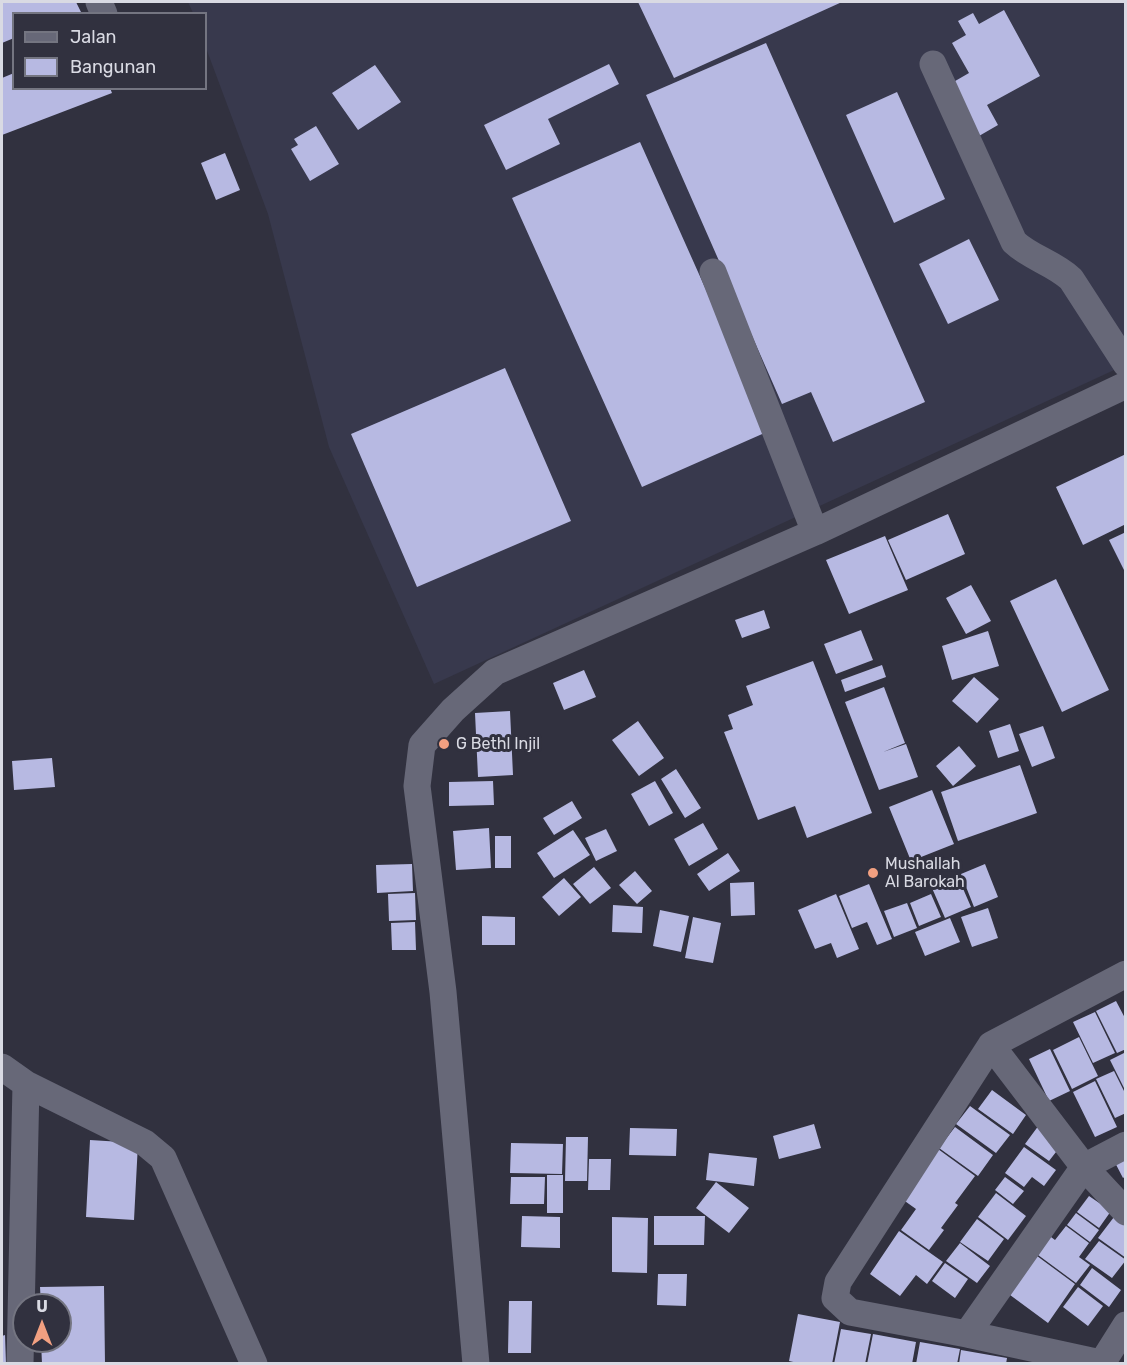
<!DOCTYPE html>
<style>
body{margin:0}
#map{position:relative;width:1127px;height:1365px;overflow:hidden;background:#31313f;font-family:Rubik,sans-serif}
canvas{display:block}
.frame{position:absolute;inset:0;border:3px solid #d9dae3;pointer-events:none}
.legend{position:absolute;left:12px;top:12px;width:195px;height:78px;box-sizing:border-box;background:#31313f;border:2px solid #747581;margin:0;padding:8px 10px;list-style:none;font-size:18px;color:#d9dae3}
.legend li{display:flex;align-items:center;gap:12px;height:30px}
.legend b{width:30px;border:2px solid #747581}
.north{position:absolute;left:12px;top:1293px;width:60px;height:60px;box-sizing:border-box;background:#31313f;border:2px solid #747581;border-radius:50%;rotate:0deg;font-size:16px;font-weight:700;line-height:24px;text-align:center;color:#d9dae3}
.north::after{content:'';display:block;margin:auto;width:21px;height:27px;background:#f2a081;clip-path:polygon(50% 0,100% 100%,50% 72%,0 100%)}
</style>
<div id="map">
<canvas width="1127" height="1365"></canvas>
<div class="frame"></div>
<ul class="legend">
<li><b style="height:8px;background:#676878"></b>Jalan</li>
<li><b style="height:16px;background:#b7b9e2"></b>Bangunan</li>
</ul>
<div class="north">U</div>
</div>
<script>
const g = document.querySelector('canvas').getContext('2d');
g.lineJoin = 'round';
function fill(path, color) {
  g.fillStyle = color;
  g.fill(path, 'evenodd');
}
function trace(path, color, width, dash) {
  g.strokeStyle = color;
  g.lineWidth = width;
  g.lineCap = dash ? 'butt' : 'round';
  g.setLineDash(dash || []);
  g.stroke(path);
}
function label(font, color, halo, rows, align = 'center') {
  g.font = font + ' Rubik,sans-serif';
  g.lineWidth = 6;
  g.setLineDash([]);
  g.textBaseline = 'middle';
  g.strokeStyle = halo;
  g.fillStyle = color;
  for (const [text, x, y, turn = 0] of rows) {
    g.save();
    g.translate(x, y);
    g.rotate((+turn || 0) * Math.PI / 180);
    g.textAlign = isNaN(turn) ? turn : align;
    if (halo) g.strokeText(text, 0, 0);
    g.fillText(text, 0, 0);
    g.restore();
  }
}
const built = new Path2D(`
 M188,2H1125V365L434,684L329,447L268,214L206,48V14L193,13Z`);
const building = new Path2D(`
 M2,2H76L81,12L14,14V38L2,43Z
 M638,2H842L674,78Z
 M1004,10L1040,76L987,105L998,125L979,136L950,84L969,73L952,43L966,35L958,21L973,13L979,24Z
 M766,43L925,402L833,442L811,392L782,404L646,95Z
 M609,64L619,84L548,119L560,144L506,170L484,125Z
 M375,65L401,102L358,130L332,93Z
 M14,73V88H110L112,93L2,135V78Z
 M897,92L945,199L894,223L846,115Z
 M316,126L339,164L310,181L291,149L298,145L294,139Z
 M640,142L769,431L642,487L512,198Z
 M225,153L240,190L216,200L201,163Z
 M969,239L999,300L948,324L919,264Z
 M505,368L571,521L417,587L351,434Z
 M1126,454V524L1083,545L1056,487Z
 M948,514L965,554L906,580L888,540Z
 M1126,532V574L1109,540Z
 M885,536L908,590L849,614L826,560Z
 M1056,579L1109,690L1062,712L1010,601Z
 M971,585L991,621L966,634L946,598Z
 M764,610L770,628L742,638L735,620Z
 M861,630L873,660L836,674L824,644Z
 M988,631L999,666L952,680L942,646Z
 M813,661L872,813L807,838L795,806L758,820L724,732L733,729L728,715L753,705L746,686Z
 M882,665L886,677L845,692L841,680Z
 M584,670L596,697L564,710L553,683Z
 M974,677L999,699L977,723L952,701Z
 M884,687L905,743L883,752L906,744L918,777L879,790L845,702Z
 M510,711L513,775L478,777L475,713Z
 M638,721L664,758L639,776L612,740Z
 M1010,724L1019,751L998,758L989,731Z
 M1043,726L1055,758L1032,767L1019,734Z
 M959,746L976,766L953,786L936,766Z
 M52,758L55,787L14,790L12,761Z
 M1020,765L1037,813L958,841L941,792Z
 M676,769L701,808L685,818L661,779Z
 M493,781L494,805L449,806V782Z
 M655,781L673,813L649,826L631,794Z
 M932,790L954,844L911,861L889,807Z
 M572,801L582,818L554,835L543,818Z
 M703,823L718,849L689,866L674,839Z
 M489,828L491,868L456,870L453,831Z
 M606,829L617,851L596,861L585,838Z
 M573,830L590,855L554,878L537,853Z
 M495,836H511V868H495Z
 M728,853L740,871L709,891L697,874Z
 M412,864L413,891L377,893L376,865Z
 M985,864L998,897L974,907L961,874Z
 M594,867L611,888L590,904L573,884Z
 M635,871L652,891L637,904L619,885Z
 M958,877L971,907L945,918L932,888Z
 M564,878L581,897L559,916L542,897Z
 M754,882L755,915L731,916L730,883Z
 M869,884L892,939L877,945L867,922L852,928L839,896Z
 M415,893L416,920L389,921L388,894Z
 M836,894L859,949L837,958L831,943L815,949L798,910Z
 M931,894L941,917L919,926L910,903Z
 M907,903L917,928L894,937L884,911Z
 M613,905L643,907L642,933L612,932Z
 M988,908L998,938L972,947L961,917Z
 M660,910L689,916L681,952L653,946Z
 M482,916L515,917V945H482Z
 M693,917L721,923L713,963L685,958Z
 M950,918L960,942L925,956L915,932Z
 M415,922L416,950H392L391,923Z
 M1116,1001L1126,1020V1049L1117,1053L1096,1011Z
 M1095,1012L1115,1053L1093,1063L1073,1022Z
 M1079,1037L1098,1076L1072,1089L1053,1050Z
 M1050,1049L1070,1091L1049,1101L1029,1059Z
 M1126,1052V1092L1110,1060Z
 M1114,1071L1126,1095V1113L1115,1118L1096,1079Z
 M1095,1081L1117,1127L1095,1137L1073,1092Z
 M992,1090L1026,1115L1013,1134L978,1109Z
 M970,1106L1010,1135L996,1153L956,1124Z
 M814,1124L821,1148L779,1159L773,1136Z
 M1039,1125L1063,1143L1049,1161L1025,1144Z
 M955,1127L993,1155L978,1176L939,1148Z
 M630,1128L677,1129L676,1156L629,1155Z
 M566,1137H588L587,1181H565Z
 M90,1140L138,1143L134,1220L86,1217Z
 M511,1143L563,1144L562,1174L510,1173Z
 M1024,1147L1056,1170L1044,1186L1032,1177L1024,1187L1005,1173Z
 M1126,1148V1176L1123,1178L1111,1155Z
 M938,1149L975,1176L955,1203L958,1205L941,1228L944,1230L929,1250L901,1230L916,1209L902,1199Z
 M709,1153L757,1158L754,1186L706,1180Z
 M589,1159H611L610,1190H588Z
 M547,1175H563V1213H547Z
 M511,1177H545L544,1204H510Z
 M1005,1177L1024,1191L1013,1204L995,1190Z
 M716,1182L749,1208L729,1233L696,1208Z
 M996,1193L1026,1216L1008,1240L978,1217Z
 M1089,1196L1111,1211L1099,1228L1077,1212Z
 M1076,1213L1099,1230L1090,1242L1067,1225Z
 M522,1216L560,1217V1248L521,1247Z
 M654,1216H705L704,1245H654Z
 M612,1217L648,1218L647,1273L612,1272Z
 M1114,1217L1126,1226V1258L1098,1238Z
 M977,1219L1004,1239L988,1261L960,1242Z
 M1066,1226L1089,1243L1079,1257L1090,1265L1076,1283L1034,1252L1047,1234L1055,1240Z
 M899,1231L943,1262L927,1284L916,1275L900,1296L870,1274Z
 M1099,1241L1126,1260L1112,1278L1085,1259Z
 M960,1243L990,1266L977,1283L946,1261Z
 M1033,1253L1075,1284L1048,1323L1006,1292Z
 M945,1263L968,1279L955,1298L932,1281Z
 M1092,1268L1121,1290L1109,1307L1080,1285Z
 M658,1274H687L686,1306L657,1305Z
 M104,1286L105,1364H42L41,1341H60V1305H41L40,1287Z
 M1078,1287L1103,1306L1088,1326L1063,1307Z
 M509,1301H532L531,1353H508Z
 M798,1314L840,1322L832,1364H802L789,1361Z
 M841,1329L871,1334L865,1364H834Z
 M873,1334L916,1342L912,1364H867Z
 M5,1335L6,1364H2V1336Z
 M920,1342L960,1349L957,1364H916Z
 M961,1350L1007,1358L1006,1364H959Z`);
const minor = new Path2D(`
 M99,2L104,14
 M933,64L1014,242C1031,258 1054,263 1071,279L1126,364
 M713,272L815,532
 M991,1045L1084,1167L1126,1212
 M2,1067L26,1084L145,1143L163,1158L254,1364
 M967,1334L1084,1167L1126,1145
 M1102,1363L1126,1325
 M20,1364L26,1084
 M476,1364L443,992L417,786L422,745L453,710L495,672L815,532L1126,385
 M1105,1364L967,1334L850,1312L835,1298L838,1282L991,1045L1126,974`);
const markers = [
 [444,744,6,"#f2a081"],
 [873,873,6,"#f2a081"]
];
const poiNames = [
 ["G Bethl Injil",456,744],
 ["Mushallah",885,864],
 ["Al Barokah",885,882]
];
fill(built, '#38394d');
fill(building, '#b7b9e2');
trace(minor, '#676878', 27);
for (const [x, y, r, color] of markers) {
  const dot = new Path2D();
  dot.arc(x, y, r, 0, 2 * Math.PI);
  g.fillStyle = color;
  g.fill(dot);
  trace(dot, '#31313f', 2);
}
label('16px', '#d9dae3', '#31313f', poiNames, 'left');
</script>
